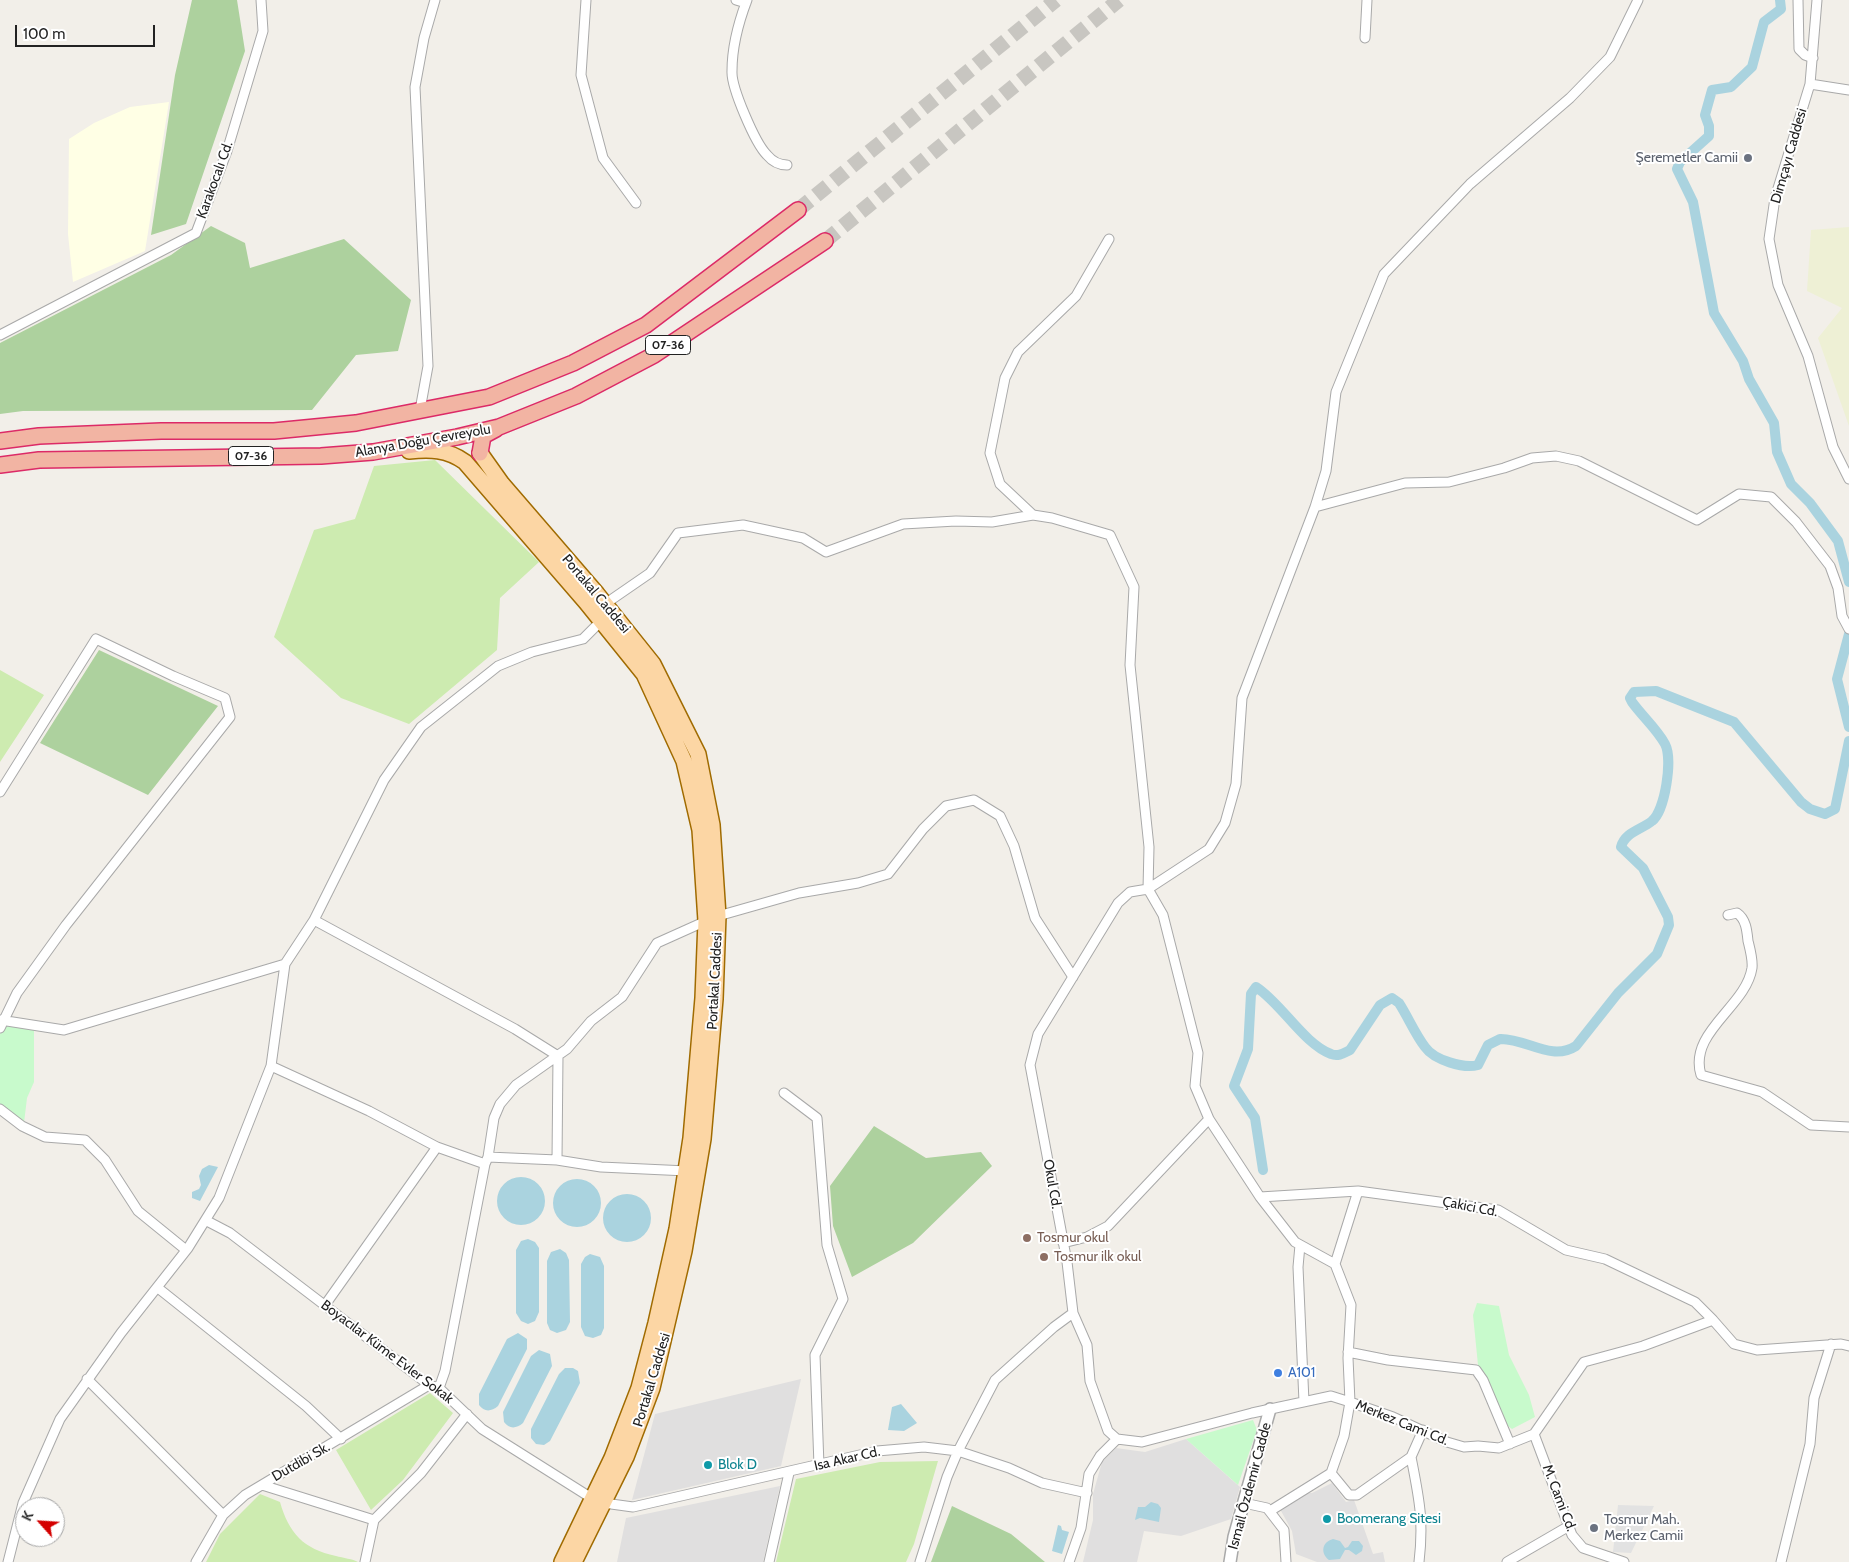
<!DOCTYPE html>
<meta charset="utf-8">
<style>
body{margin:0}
#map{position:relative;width:1849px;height:1562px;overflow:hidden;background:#f2efe9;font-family:Cabin,sans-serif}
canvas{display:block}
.north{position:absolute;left:15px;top:1497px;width:50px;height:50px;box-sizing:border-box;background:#fff;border:1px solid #a7a7a7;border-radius:50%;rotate:296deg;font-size:14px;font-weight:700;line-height:20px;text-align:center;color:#222}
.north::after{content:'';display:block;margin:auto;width:18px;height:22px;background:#d40000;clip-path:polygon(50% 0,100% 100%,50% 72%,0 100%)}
.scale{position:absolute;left:15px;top:25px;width:140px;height:22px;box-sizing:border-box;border:2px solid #222;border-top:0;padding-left:6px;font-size:15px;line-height:18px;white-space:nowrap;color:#222;-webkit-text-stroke:4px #fff;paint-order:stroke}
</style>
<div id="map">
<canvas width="1849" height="1562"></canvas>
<div class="north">K</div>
<div class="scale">100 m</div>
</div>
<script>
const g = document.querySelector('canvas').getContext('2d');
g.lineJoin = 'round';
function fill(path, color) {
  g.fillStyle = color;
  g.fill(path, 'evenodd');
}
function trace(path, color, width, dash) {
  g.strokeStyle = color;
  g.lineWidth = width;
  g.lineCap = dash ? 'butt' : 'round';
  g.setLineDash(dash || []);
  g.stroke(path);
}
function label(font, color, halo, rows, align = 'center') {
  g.font = font + ' Cabin,sans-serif';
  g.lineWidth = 4;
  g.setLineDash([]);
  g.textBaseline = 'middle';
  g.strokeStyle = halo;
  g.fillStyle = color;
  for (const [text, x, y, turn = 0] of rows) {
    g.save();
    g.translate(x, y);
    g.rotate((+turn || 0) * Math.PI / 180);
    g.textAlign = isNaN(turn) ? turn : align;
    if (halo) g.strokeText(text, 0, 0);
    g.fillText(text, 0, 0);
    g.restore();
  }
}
const residential = new Path2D(`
 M801,1379L781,1466L632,1500L655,1414Z
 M1186,1439L1240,1487L1231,1519L1181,1536L1144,1531L1137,1562H1083L1093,1520V1494L1102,1462L1116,1448L1145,1452Z
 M1332,1483L1346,1502L1354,1500L1373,1554L1383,1552L1385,1562H1317L1296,1554L1292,1531L1280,1509L1306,1493H1312Z
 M780,1486L763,1562H617L626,1518Z`);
const education = new Path2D(`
 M169,102L145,251L73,282L68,234L69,139L94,123L130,107Z`);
const farmland = new Path2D(`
 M1849,227V426L1818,338L1842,308L1807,291L1811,230Z`);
const grass = new Path2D(`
 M435,460L539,562L500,598L497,650L409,724L341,698L274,637L314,530L355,519L374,466Z
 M0,670L44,695L0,762Z
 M430,1393L453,1413L403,1480L371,1510L336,1450Z
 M938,1461L914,1544L906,1562H776L796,1479L880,1462Z
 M260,1494L280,1502C289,1533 303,1549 336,1556C343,1558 353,1559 358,1562H206L220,1534Z`);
const forest = new Path2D(`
 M192,0H237L245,51L186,224L151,235L175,75Z
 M211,226L245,243L250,268L344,239L411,300L398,351L356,355L312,410L23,411L0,414V343L171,255Z
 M99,650L218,706L148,795L40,743Z
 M874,1126L926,1158L981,1152L992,1166L913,1243L852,1277L833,1226L830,1186Z
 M952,1506L1011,1534L1045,1562H931Z`);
const park = new Path2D(`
 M5,1024L34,1029V1082L27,1098L24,1123L0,1106V1034Z
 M1477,1303L1499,1306L1509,1355L1529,1395L1535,1417L1512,1429L1508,1426L1478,1365L1473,1315Z
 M1253,1420L1257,1430L1238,1485L1186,1439Z`);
const parking = new Path2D(`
 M1618,1505L1654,1506L1631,1553L1613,1552Z`);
const water = new Path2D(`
 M209,1165L218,1167L200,1201L192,1198V1192L199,1189L201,1185L199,1176L202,1169Z
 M497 1201a24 24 0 1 1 48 0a24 24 0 1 1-48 0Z
 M553 1203a24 24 0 1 1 48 0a24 24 0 1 1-48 0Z
 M603 1218a24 24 0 1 1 48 0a24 24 0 1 1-48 0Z
 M528,1239L535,1242L539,1248V1312L535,1321L528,1324L521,1321L516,1313V1250L521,1241Z
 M560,1249L566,1253L569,1260L570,1322L566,1330L557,1333L550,1330L547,1323V1261L551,1252Z
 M590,1254L600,1257L604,1266V1328L601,1335L593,1338L585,1336L581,1327V1264L585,1257Z
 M518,1333L527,1339V1349L498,1406C491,1412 484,1412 479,1405V1394L507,1339Z
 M539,1350L550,1354L552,1366L523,1423C516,1429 509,1429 504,1422L503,1412L531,1356Z
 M565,1368H573L578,1371L580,1383L550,1441L544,1445L536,1444L531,1438V1429L559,1374Z
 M901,1404L917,1423L904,1431L888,1430L892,1407Z
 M1151,1502L1158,1504L1161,1508L1159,1522L1140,1518L1135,1520L1138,1507H1145Z
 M1058,1525L1061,1526L1062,1530L1069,1532L1062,1554L1052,1551Z
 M1333,1539L1340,1541L1345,1548L1348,1547L1352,1541H1359L1363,1546L1362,1551L1356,1555L1349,1550H1345L1340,1559L1329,1560C1320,1553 1322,1542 1333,1539Z`);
const canal = new Path2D(`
 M1780,0L1781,9L1764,22L1752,67L1731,87L1712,90L1705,115L1709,126V136L1680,162L1677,169L1693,202L1714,313L1743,361L1749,379L1774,423L1777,452L1791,484L1810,503L1838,541L1849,582
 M1849,634L1837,679L1849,727
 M1263,1170L1255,1118L1234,1086L1248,1049L1251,994L1256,987C1281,1003 1304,1044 1331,1054C1338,1057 1344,1053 1350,1050L1380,1005L1392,998L1399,1003C1408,1017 1415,1034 1425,1047C1434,1060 1464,1069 1478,1065L1488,1045L1500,1039C1526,1038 1551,1062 1576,1046L1618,993L1657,954L1669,925L1668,917L1643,868L1621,847C1625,832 1641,830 1652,821C1665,811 1673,759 1665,744C1657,729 1642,716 1632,702L1630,698L1634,692L1656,691L1734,722L1801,802L1810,809L1825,814L1835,809L1849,741`);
const trunkTunnel = new Path2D(`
 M798,210L1056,0
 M825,241L1119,0`);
const minor = new Path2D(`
 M586,0L581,75L603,158L636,203
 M736,0L746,3
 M747,0C739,21 732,48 732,71C731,87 755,143 767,155C772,161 779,165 787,165
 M1798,0L1799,49L1805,55L1813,58
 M1817,0L1810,84L1775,198L1769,239L1778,285L1808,356L1833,447L1849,479
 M1365,38L1367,0
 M1810,84L1849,90
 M0,335L196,233L227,151L263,31L261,0
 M420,410L428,366L415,87L424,38L435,0
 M1315,507L1405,483L1449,482L1504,468L1532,458L1556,456L1579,461L1697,520L1739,494L1771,497L1796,522L1830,566L1838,588L1842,616L1849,629
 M1033,515L1000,484L990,453L1005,378L1018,352L1076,296L1109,239
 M0,792L96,639L173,676L225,698L230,717L66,925L17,993L0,1028
 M1728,915L1737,913C1746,919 1747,931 1748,941C1750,949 1753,960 1752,968C1746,1007 1688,1032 1701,1075L1762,1092L1811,1125L1849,1127
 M718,916L799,893L858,883L888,874L923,829L946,806L974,800L1000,816L1014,846L1035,918L1073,977
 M314,920L515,1029L558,1056L557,1160
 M0,1020L64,1030L285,964L314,920L384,780L421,727L498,666L532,652L583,639L601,621L605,604L650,573L678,533L743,525L803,538L826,552L903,524L956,521L992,522L1033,515L1052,518L1110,535L1134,587L1130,665L1149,847L1148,889L1163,915L1198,1053L1195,1086L1209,1119L1260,1197L1295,1242L1335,1264L1351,1305L1348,1358L1350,1402L1393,1417L1447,1442L1464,1447L1478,1446L1499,1448L1534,1434L1584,1362L1643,1346L1713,1320L1734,1344L1757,1350L1841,1344L1849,1346
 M271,1066L369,1111L437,1147L485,1164L488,1157L557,1160L601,1167L687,1171
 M784,1093L817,1118L827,1245L843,1299L815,1355L819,1466
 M0,1109L22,1126L45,1137L85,1140L105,1160L138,1211L186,1250
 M488,1157L494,1118L500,1104L516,1085L567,1049L591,1021L622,997L657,943L706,921
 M1260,1197L1358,1191L1498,1210L1566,1250L1605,1259L1695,1302L1713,1320
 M207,1221L230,1233L429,1385L439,1388L482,1429L593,1499
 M1063,1243L1087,1237L1108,1226L1209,1119
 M1300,1245L1298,1267L1304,1402
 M1335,1264L1358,1191
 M158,1288L306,1406L341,1439
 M325,1305L437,1147
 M1348,1352L1388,1360L1476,1370L1483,1380L1510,1444
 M87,1379L223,1515
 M439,1388L445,1371L485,1164
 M1534,1434L1572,1535L1583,1548L1624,1562
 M1117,1439L1142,1442L1252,1413L1331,1396L1350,1402L1344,1436L1331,1473
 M1411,1457L1423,1430
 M262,1485L374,1520
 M604,1503L633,1507L877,1451L924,1447L958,1451L1009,1468L1042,1483L1087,1493
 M1244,1503L1267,1508L1284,1530L1286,1562
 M1270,1511L1331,1473L1349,1495H1357L1411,1457C1419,1498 1424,1520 1419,1562
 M8,1562L23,1503L60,1419L121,1333L188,1248L219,1198L271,1066L285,964
 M196,1562L223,1515L245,1495L429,1385
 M365,1562L374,1520L421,1473L467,1414
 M769,1562L789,1473
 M920,1562L947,1477L958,1451L995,1380L1054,1327L1073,1313L1067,1262L1030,1065L1038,1034L1118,903L1130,892L1148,889L1209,849L1225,823L1236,784L1242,698L1315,507L1326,471L1336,392L1384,274L1470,184L1570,98L1610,57L1638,0
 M1069,1562L1081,1528L1089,1474L1100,1456L1117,1439L1108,1431L1090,1381L1087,1345L1073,1313
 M1507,1562L1569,1526
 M1781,1562L1810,1444L1814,1398L1831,1344`);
const tertiary = new Path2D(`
 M1230,1562L1234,1537L1270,1409`);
const primary = new Path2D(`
 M409,451C430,449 447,449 465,462L586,602L644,674L684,761L700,830L706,921L703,998L691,1138L677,1229L656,1323L639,1388L612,1458L562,1562
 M480,453L502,484L597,594L653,664L698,754L712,825L718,916L715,999L703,1139L684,1251L652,1388L626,1457L574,1562`);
const trunk = new Path2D(`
 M0,441L39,436L161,431H274L356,423L489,397L573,363L646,325L798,210
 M480,453L483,436L496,429
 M0,465L39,460L321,456L373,452L457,437L499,427L576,396L654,355L825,241`);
const markers = [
 [1748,158,5,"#6b7280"],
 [1027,1238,5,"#8d6e63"],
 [1044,1257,5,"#8d6e63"],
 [1278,1373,5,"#3f7fe0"],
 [708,1465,5,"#0f9aa8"],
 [1327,1519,5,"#0f9aa8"],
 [1594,1528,5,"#6b7280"]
];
const shields = [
 [668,345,45],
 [251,456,45]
];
const shieldNames = [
 ["07-36",668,345],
 ["07-36",251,456]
];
const streetNames = [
 ["Dimçayı Caddesi",1789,156,-74],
 ["Karakocalı Cd.",215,180,-70],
 ["Alanya Doğu Çevreyolu",423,441,-10],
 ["Portakal Caddesi",596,594,50],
 ["Portakal Caddesi",715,981,-87],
 ["Okul Cd.",1052,1184,80],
 ["Çakici Cd.",1470,1207,11],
 ["Boyacılar Küme Evler Sokak",387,1352,37],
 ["Portakal Caddesi",652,1380,-73],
 ["Merkez Cami Cd.",1402,1423,22],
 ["Isa Akar Cd.",847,1459,-13],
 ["Dutdibi Sk.",301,1462,-30],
 ["Ismail Ôzdemir Cadde",1250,1486,-75],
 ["M. Cami Cd.",1559,1498,69]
];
const worshipNames = [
 ["Şeremetler Camii",1738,158],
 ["Tosmur Mah.",1604,1520,"left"],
 ["Merkez Camii",1604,1536,"left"]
];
const educationNames = [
 ["Tosmur okul",1037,1238],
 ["Tosmur ilk okul",1054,1257]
];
const shopNames = [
 ["A101",1288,1373]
];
const cultureNames = [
 ["Blok D",718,1465],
 ["Boomerang Sitesi",1337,1519]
];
fill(residential, '#e0dfdf');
fill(education, '#ffffe5');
fill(farmland, '#eef0d5');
fill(grass, '#cdebb0');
fill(forest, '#add19e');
fill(park, '#c8facc');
fill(parking, '#e2e2e2');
fill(water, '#aad3df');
trace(canal, '#aad3df', 10);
trace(trunkTunnel, '#c8c6c1', 15, [15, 8]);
trace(minor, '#a9a9a9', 11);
trace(tertiary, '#a9a9a9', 14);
trace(primary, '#a06b00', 18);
trace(trunk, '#dc2a67', 18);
trace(minor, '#fff', 9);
trace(tertiary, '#fff', 11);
trace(primary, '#fcd6a4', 15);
trace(trunk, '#f2b4a3', 15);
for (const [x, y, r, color] of markers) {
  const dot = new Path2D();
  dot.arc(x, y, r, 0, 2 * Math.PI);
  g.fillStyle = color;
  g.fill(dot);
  trace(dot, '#fff', 2);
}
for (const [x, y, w] of shields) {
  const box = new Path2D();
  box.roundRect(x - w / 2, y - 9.5, w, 19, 4);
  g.fillStyle = '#fff';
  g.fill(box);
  trace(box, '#222', 1);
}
label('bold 12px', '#222', null, shieldNames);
label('14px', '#222', '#fff', streetNames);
label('14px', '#5b616d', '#fff', worshipNames, 'right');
label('14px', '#785e54', '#fff', educationNames, 'left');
label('14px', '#366cbe', '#fff', shopNames, 'left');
label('14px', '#0d838f', '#fff', cultureNames, 'left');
</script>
